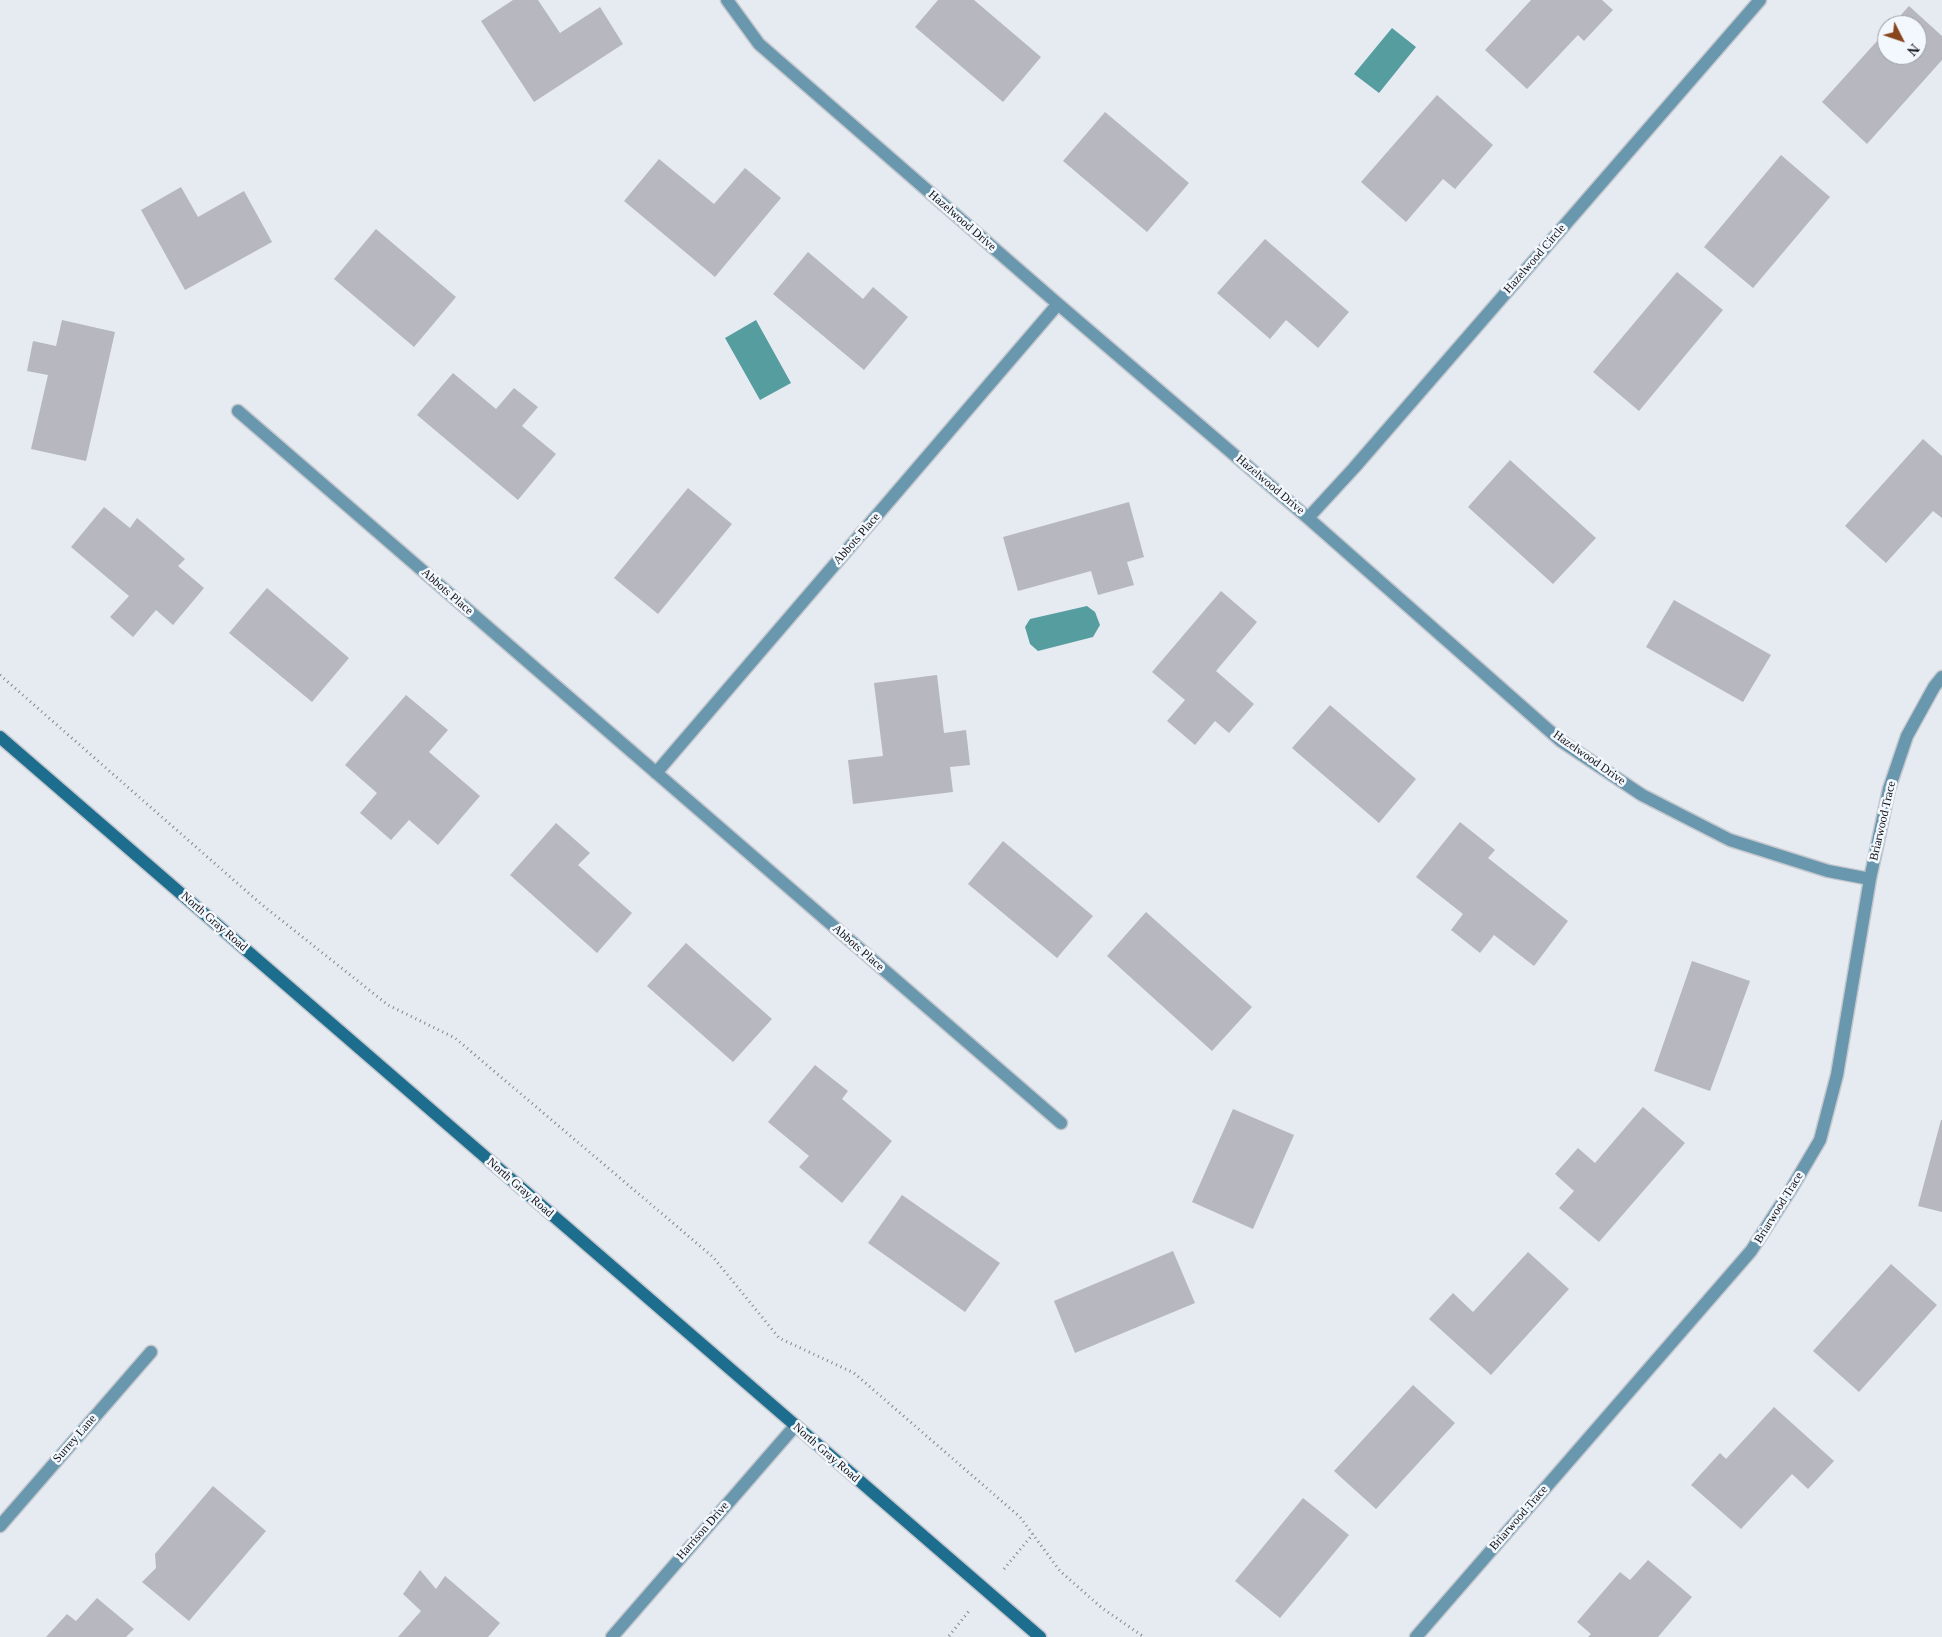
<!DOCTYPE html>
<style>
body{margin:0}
#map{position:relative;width:1942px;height:1637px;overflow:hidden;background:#e6eaf1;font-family:"Times New Roman",serif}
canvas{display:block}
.north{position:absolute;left:1877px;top:15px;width:50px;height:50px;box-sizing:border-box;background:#f3f8ff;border:1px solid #999da2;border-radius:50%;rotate:131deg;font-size:14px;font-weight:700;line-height:20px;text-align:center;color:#131416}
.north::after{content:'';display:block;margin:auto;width:18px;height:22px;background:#89451b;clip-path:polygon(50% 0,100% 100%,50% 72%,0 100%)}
</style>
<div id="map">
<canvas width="1942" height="1637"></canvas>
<div class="north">N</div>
</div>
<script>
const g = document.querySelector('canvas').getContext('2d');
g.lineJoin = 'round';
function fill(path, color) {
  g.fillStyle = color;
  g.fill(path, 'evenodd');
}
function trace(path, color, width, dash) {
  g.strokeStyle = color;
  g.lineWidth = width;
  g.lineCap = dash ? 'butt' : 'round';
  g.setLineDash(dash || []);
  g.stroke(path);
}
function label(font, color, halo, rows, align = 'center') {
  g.font = font + ' "Times New Roman",serif';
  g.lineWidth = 5;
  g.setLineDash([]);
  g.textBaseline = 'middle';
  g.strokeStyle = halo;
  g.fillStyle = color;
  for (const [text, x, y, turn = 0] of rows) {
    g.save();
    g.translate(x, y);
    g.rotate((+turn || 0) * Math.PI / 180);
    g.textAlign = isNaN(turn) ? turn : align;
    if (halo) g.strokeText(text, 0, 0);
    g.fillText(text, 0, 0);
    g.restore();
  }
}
const water = new Path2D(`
 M1392,28L1416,47L1379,93L1354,74Z
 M756,320L791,383L760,400L725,338Z
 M1087,606L1095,612L1100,625L1093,637L1038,651L1030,644L1025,627L1030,619Z`);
const building = new Path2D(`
 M513,0H538L560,33L600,7L623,44L534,102L481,21Z
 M938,0H974L1041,57L1003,102L915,27Z
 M1531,0H1602L1613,10L1584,41L1578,35L1527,89L1485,50Z
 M1909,6L1942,36V60L1867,144L1822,102L1887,30V55H1917V25H1892Z
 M1437,95L1493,145L1455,189L1443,179L1406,222L1361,182Z
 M1105,112L1189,183L1147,232L1063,161Z
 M1781,155L1830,197L1753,288L1704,247Z
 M659,159L714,204L745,168L781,198L715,277L624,201Z
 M181,187L198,217L244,191L272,242L185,290L141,210Z
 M376,229L456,297L414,347L334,279Z
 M1265,239L1349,312L1318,348L1286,320L1270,339L1217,293Z
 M808,252L863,299L873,287L908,317L864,370L773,294Z
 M1677,272L1723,310L1639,411L1593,372Z
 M62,320L115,332L86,461L31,449L48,375L27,371L33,341L56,346Z
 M453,373L496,409L514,388L538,407L522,426L556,454L518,500L417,415Z
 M1923,439L1942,456V518L1933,511L1886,563L1845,526Z
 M1510,460L1596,538L1553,584L1468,507Z
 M688,488L732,524L658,614L614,578Z
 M1129,502L1144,557L1127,562L1134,585L1098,595L1091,571L1018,591L1003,537Z
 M104,507L130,528L137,518L185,559L178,566L204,588L173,625L156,610L133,637L110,617L129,596L71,547Z
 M267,588L349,658L312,702L229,633Z
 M1221,591L1257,622L1216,671L1254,704L1229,733L1215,721L1195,745L1167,721L1185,700L1152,672Z
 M1674,600L1771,655L1743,702L1646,647Z
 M937,675L944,733L966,730L970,765L950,767L953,792L853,804L848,760L883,756L874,683Z
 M406,695L448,730L429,752L480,796L438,845L409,820L391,840L360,813L377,793L345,765Z
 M1330,705L1416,779L1379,823L1292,748Z
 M1460,822L1495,850L1488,858L1568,921L1534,966L1494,935L1480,953L1451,930L1463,914L1416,877Z
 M556,823L590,853L578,865L632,913L597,953L510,875Z
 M1003,841L1093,916L1057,958L968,884Z
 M1146,912L1252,1007L1212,1051L1107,956Z
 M686,943L772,1019L733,1062L647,986Z
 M1692,961L1750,981L1710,1091L1654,1071Z
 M815,1065L848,1091L842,1099L892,1141L842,1203L799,1167L809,1156L768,1122Z
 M1643,1107L1685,1143L1599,1242L1559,1208L1574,1191L1555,1174L1578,1148L1595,1163Z
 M1233,1109L1294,1135L1253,1229L1192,1202Z
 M1941,1120H1942V1212L1918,1206Z
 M902,1195L1000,1263L965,1312L868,1243Z
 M1173,1251L1195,1303L1075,1353L1054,1301Z
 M1528,1252L1569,1289L1491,1375L1429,1319L1453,1293L1473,1312Z
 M1891,1264L1937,1305L1859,1392L1813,1351Z
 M1413,1385L1455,1423L1376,1509L1334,1471Z
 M1774,1407L1834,1461L1808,1489L1792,1474L1741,1529L1691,1485L1720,1453L1726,1459Z
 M213,1486L266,1531L189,1621L142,1582L156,1568L155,1554Z
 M1303,1498L1349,1535L1280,1618L1235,1581Z
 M1648,1560L1692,1597L1658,1637H1588L1591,1634L1577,1622L1620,1572L1630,1580Z
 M420,1570L436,1589L445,1576L500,1623L488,1637H398L421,1611L403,1594Z
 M97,1598L134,1629L126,1637H46L67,1614L76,1621Z`);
const path = new Path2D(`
 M0,675L261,904L388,1005L455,1038L713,1257L779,1338L854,1373L1020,1517L1060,1571L1102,1608L1144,1637
 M1004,1569L1033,1534
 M949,1636L969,1611`);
const street = new Path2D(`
 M727,0L759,44L1058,304L1308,518L1561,741L1642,795L1730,840L1828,871L1870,879
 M238,411L1061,1123
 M1308,518L1354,468L1760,0
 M656,773L1058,304
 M0,1526L151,1352
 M612,1637L795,1426
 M1416,1637L1751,1251L1793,1186L1820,1140L1837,1075L1870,879L1889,789L1907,736L1934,687L1942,677`);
const secondary = new Path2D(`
 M0,737L1040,1637`);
const streetNames = [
 ["Hazelwood Drive",962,221,41],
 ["Hazelwood Circle",1535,259,-49],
 ["Hazelwood Drive",1270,485,40],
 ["Abbots Place",857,539,-49],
 ["Abbots Place",447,592,41],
 ["Hazelwood Drive",1589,758,35],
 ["Briarwood Trace",1883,821,-77],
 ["North Gray Road",214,922,41],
 ["Abbots Place",858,948,41],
 ["North Gray Road",520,1188,41],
 ["Briarwood Trace",1779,1208,-58],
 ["Surrey Lane",75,1439,-49],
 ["North Gray Road",826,1453,41],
 ["Briarwood Trace",1519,1518,-49],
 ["Harrison Drive",703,1531,-49]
];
fill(water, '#569da0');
fill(building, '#b7b7bf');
trace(street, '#c4c8ce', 15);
trace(secondary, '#c4c8ce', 15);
trace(path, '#84878b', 3, [1, 4]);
trace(street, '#6997ad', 12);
trace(secondary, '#1d6e8e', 12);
label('12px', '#131416', '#f3f8ff', streetNames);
</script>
